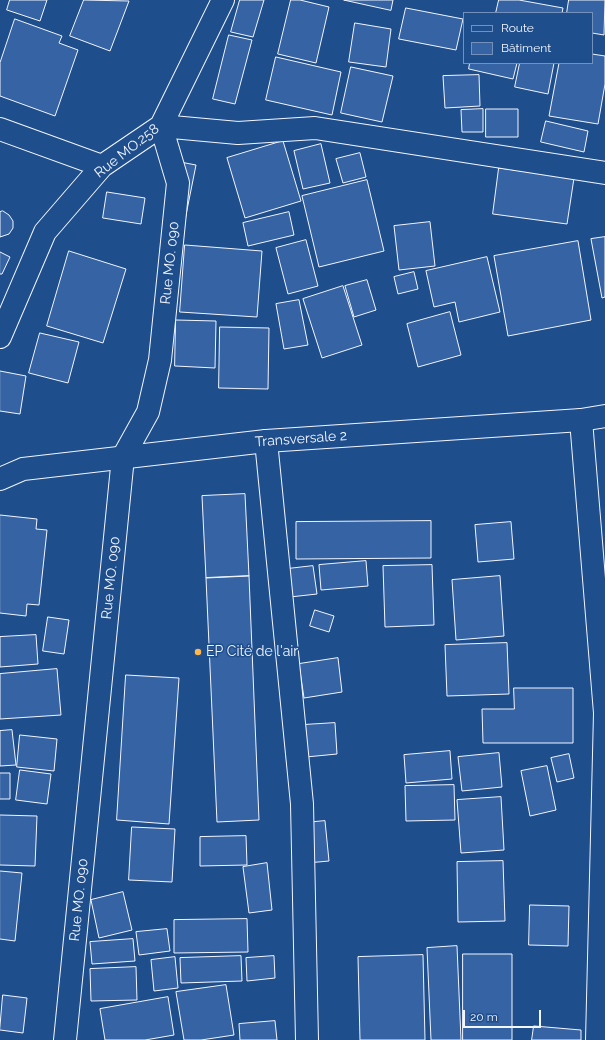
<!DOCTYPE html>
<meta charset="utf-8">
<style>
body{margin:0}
#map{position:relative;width:605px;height:1040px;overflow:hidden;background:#1f4e8c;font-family:Raleway,sans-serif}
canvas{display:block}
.legend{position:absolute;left:463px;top:12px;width:130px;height:52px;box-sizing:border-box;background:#1f4e8c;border:1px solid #7391ba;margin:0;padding:5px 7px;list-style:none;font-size:12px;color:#f2f6ff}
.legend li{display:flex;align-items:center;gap:8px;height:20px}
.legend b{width:20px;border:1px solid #7391ba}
.scale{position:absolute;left:463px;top:1010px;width:78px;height:18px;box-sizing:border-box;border:2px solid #f2f6ff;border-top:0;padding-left:5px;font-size:12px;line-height:14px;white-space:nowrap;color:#f2f6ff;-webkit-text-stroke:3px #1f4e8c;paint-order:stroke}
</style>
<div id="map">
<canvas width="605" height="1040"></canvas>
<ul class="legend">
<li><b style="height:5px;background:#1f4e8c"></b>Route</li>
<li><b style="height:11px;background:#3563a3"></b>Bâtiment</li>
</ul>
<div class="scale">20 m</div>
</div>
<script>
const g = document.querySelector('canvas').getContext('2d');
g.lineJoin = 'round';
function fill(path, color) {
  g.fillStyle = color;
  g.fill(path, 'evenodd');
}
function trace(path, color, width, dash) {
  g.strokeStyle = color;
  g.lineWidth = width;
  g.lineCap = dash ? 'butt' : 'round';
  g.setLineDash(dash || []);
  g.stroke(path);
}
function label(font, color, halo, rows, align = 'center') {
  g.font = font + ' Raleway,sans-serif';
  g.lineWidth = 3;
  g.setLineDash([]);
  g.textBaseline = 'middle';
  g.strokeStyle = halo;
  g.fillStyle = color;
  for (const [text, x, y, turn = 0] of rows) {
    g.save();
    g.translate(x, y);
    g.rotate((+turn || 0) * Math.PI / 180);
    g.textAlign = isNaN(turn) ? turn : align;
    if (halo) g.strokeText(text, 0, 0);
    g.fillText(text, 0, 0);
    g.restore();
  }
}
const building = new Path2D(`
 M10,0H47L40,21L7,10Z
 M84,0L129,1L110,51L70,36Z
 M240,0H264L253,37L231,32Z
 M291,0H300L329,7L316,63L278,54Z
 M344,0H393L391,10Z
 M499,0H519L563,8L562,13H496Z
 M569,0H605L604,35L592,33V13H567Z
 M406,8L463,19L456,50L399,39Z
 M15,19L62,36L59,43L78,50L55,116L0,96V63Z
 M355,23L391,29L386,67L349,62Z
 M229,35L252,40L235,104L213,99Z
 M592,54L605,56V84L598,124L549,116L559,63H592Z
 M276,57L341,72L332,115L266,100Z
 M470,63H517L513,79L469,69Z
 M520,63H554L548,94L515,87Z
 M351,67L393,76L382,122L341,113Z
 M479,75L480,106L445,108L443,76Z
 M483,109V132H462L461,110Z
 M486,109H518V137H486Z
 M546,121L588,131L584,152L541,142Z
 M283,141L301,201L245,218L227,158Z
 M321,144L330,183L303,189L294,151Z
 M360,153L366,177L343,183L336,159Z
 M175,161L196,165L185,220L164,215Z
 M499,168L574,178L567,224L493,214Z
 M367,180L384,251L319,267L302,196Z
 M107,192L145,198L141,224L103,218Z
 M3,211L9,215L13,221V228L9,234L0,237V212Z
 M289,212L294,235L248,246L243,223Z
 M430,222L435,266L399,270L394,226Z
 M605,237V297L602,298L591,239Z
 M306,240L318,286L288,294L276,248Z
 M578,241L591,320L508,336L494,256Z
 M185,245L262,251L257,317L180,312Z
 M69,251L126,269L103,343L47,326Z
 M0,252L10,257L2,274H0Z
 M487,257L500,312L459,322L455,302L434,307L426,271Z
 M414,272L418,289L398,294L394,277Z
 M367,280L376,310L354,317L345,286Z
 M343,286L362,345L322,358L303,299Z
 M299,300L308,345L284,349L276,304Z
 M450,312L461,355L418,367L407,324Z
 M176,320L216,321L215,368L175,366Z
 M220,327L269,328L268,389L219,388Z
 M40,333L79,342L68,383L29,373Z
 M0,371L26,376L20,414L0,411Z
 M245,494L249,576L206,578L202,496Z
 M0,515L37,519L36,529L47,530L39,605L27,604L26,616L0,613Z
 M431,521V558L296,559V522Z
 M511,522L514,559L478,562L475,525Z
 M366,561L368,586L321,590L319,565Z
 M432,565L434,625L385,627L383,566Z
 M313,566L317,594L290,597L287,569Z
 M249,576L259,820L217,822L206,578Z
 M500,576L504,636L456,640L452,580Z
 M315,610L334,616L329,632L310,626Z
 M48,617L69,620L64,654L43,651Z
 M36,635L38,664L0,667V637Z
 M507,643L509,694L447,696L445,645Z
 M338,658L342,692L304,698L299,664Z
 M57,669L61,715L0,719V674Z
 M126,675L179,678L169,824L117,820Z
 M514,688H573V743H483L482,709H514Z
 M335,723L337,754L306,757L303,725Z
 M12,730L16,765L0,766V731Z
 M20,735L57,739L54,771L17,767Z
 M450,751L452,779L406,783L404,755Z
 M499,753L502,787L462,791L458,757Z
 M569,754L574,778L557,782L551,758Z
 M547,766L556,810L530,816L521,771Z
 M20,770L51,774L47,804L16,800Z
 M0,773H10V799H0Z
 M454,785L455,820L406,821L405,786Z
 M501,797L504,850L461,853L457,800Z
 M0,815L37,816L35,866L0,865Z
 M325,821L329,861L307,863L304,823Z
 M132,827L175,829L172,882L129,880Z
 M246,836L247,865L200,866V837Z
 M503,861L505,921L458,922L457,862Z
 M267,863L272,910L249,913L243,867Z
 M0,871L22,873L15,941L0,939Z
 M123,892L132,930L99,938L91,900Z
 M530,905L569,906L568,946L529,945Z
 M247,919L248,952L174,953V920Z
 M167,929L170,951L139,955L136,932Z
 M133,939L135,961L92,964L90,942Z
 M457,946L461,1040H431L427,948Z
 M463,954H512V1040H463Z
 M423,955L425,1040H360L358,957Z
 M241,956L242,981L181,983L180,958Z
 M274,956L275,978L247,981L246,958Z
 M175,957L178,988L154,991L151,960Z
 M136,967L137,1000L91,1001L90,969Z
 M226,985L234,1035L201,1040H184L176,992Z
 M3,995L27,998L23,1033L0,1030Z
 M168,997L174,1035L145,1040H105L100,1009Z
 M275,1021L277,1040H240L239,1024Z
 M534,1026L581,1030V1040H532Z`);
const minor = new Path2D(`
 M0,129L102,166
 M0,337L45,232L102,166L161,126L223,0
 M581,420L605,713L597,1040
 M266,441L302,804L307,1040
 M123,457L148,412L160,360L178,183L161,126L238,133L315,128L605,173`);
const tertiary = new Path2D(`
 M65,1040L123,457`);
const secondary = new Path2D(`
 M0,479L23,469L266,441L581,420L605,416`);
const markers = [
 [198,652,4,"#ffb74d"]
];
const streetNames = [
 ["Rue MO.258",127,151,-38],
 ["Rue MO. 090",170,263,-84],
 ["Transversale 2",301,439,-4],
 ["Rue MO. 090",111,578,-84],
 ["Rue MO. 090",79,900,-84]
];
const poiNames = [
 ["EP Cité de l'air",206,652]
];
fill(building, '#3563a3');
trace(building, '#f2f6ff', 1);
trace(minor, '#f2f6ff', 24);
trace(tertiary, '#f2f6ff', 24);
trace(secondary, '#f2f6ff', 24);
trace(minor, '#1f4e8c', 22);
trace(tertiary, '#1f4e8c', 22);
trace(secondary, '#1f4e8c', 22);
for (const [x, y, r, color] of markers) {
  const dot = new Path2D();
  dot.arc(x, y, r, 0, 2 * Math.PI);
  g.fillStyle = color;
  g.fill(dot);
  trace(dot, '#1f4e8c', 1.5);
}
label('14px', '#f2f6ff', '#1f4e8c', streetNames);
label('14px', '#f2f6ff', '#1f4e8c', poiNames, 'left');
</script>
